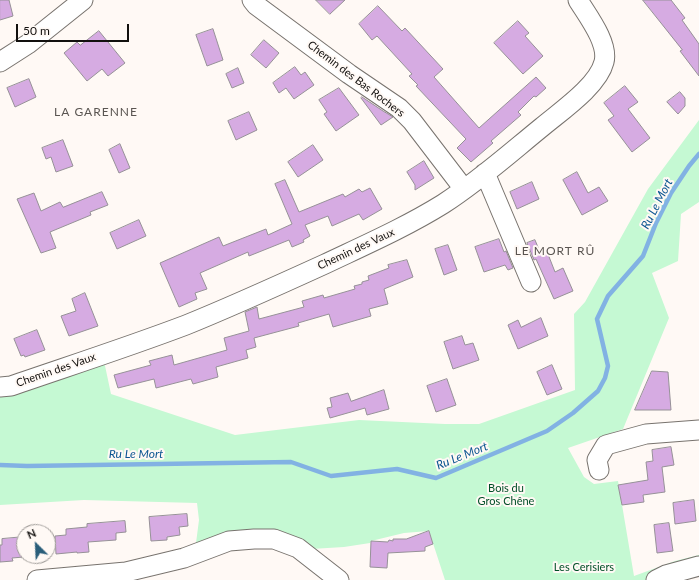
<!DOCTYPE html>
<meta charset="utf-8">
<style>
body{margin:0}
#map{position:relative;width:699px;height:580px;overflow:hidden;background:#fff9f5;font-family:Lato,sans-serif}
canvas{display:block}
.north{position:absolute;left:16px;top:524px;width:40px;height:40px;box-sizing:border-box;background:#fff9f5;border:1px solid #a09c99;border-radius:50%;rotate:336deg;font-size:11px;font-weight:700;line-height:16px;text-align:center;color:#12100e}
.north::after{content:'';display:block;margin:auto;width:14px;height:18px;background:#2a5e7a;clip-path:polygon(50% 0,100% 100%,50% 72%,0 100%)}
.scale{position:absolute;left:16px;top:24px;width:113px;height:18px;box-sizing:border-box;border:2px solid #12100e;border-top:0;padding-left:5px;font-size:12px;line-height:14px;white-space:nowrap;color:#12100e;-webkit-text-stroke:3px #fff9f5;paint-order:stroke}
</style>
<div id="map">
<canvas width="699" height="580"></canvas>
<div class="north">N</div>
<div class="scale">50 m</div>
</div>
<script>
const g = document.querySelector('canvas').getContext('2d');
g.lineJoin = 'round';
function fill(path, color) {
  g.fillStyle = color;
  g.fill(path, 'evenodd');
}
function trace(path, color, width, dash) {
  g.strokeStyle = color;
  g.lineWidth = width;
  g.lineCap = dash ? 'butt' : 'round';
  g.setLineDash(dash || []);
  g.stroke(path);
}
function label(font, color, halo, rows, align = 'center') {
  g.font = font + ' Lato,sans-serif';
  g.lineWidth = 4;
  g.setLineDash([]);
  g.textBaseline = 'middle';
  g.strokeStyle = halo;
  g.fillStyle = color;
  for (const [text, x, y, turn = 0] of rows) {
    g.save();
    g.translate(x, y);
    g.rotate((+turn || 0) * Math.PI / 180);
    g.textAlign = isNaN(turn) ? turn : align;
    if (halo) g.strokeText(text, 0, 0);
    g.fillText(text, 0, 0);
    g.restore();
  }
}
const green = new Path2D(`
 M699,120V202L681,214L678,261L652,273L669,318L623,429L568,448L584,477L594,484L618,481L634,576L675,561L699,555V563L655,576L645,580H445L429,531L404,533L371,541L370,543L344,547L311,549L232,532L196,543L199,520L197,503L84,500L0,505V394L104,361L111,394L235,435L359,420L445,424H479L575,390L574,314L585,302L648,189Z`);
const stream = new Path2D(`
 M0,465L27,466L291,462L331,476L397,469L436,478L547,431L573,413L598,391L605,378L608,366L597,319L608,296L643,256L656,223L671,193L689,166L699,154`);
const building = new Path2D(`
 M0,0H9L13,16L0,20Z
 M316,0H345L330,14Z
 M643,0H671L685,18L682,20L699,44V76L680,51L682,50Z
 M378,6L402,31L405,28L443,69L434,77L479,128L536,77L546,88L536,97L534,96L518,112L521,115L491,141L493,143L471,162L457,148L466,139L416,86L418,85L409,76L412,74L377,36L372,40L359,24Z
 M518,21L529,33L525,36L543,56L523,74L494,43Z
 M213,29L223,60L207,66L196,35Z
 M99,31L125,63L108,76L102,69L87,81L64,53L77,42L80,45Z
 M264,40L279,53L266,68L251,55Z
 M295,67L301,75L305,72L314,85L294,99L286,88L279,93L273,83Z
 M238,68L244,83L232,88L226,74Z
 M29,79L36,97L15,107L7,88Z
 M625,86L638,102L628,109L650,138L632,152L608,120L614,116L604,103Z
 M339,88L359,115L336,131L324,114L327,112L319,100Z
 M680,92L685,98V106L678,114L667,102Z
 M362,97L383,111L393,117L381,125L361,98Z
 M249,112L257,130L236,140L228,121Z
 M63,140L73,166L56,172L51,157L46,159L42,148Z
 M120,144L130,168L119,173L109,150Z
 M313,145L323,160L298,177L288,162Z
 M424,161L434,178L415,190V185L407,172Z
 M577,172L588,193L599,187L608,201L582,215L563,180Z
 M285,180L299,212L343,194L345,197L359,189L362,192L370,188L382,209L363,220L359,214L332,226L328,216L305,225L310,236L303,240L304,242L292,247L289,240L249,256L248,252L200,273L207,289L195,293L197,299L179,307L160,263L219,237L223,246L266,229L268,235L292,224L275,184Z
 M532,182L539,199L517,209L510,192Z
 M102,192L108,205L90,212L91,215L50,232L56,248L41,253L17,199L34,193L41,211L60,202L63,207Z
 M139,220L146,236L117,249L110,233Z
 M499,239L504,252L506,251L513,268L508,270L505,265L484,272L475,247Z
 M535,240L540,252L546,249L555,272L563,268L573,291L554,299L536,259L534,260L527,243Z
 M448,245L457,270L444,275L435,249Z
 M407,260L413,277L384,289L388,304L369,309L371,316L333,327L329,314L298,323L299,326L254,338L256,347L246,350L248,358L216,367L218,377L193,384L191,379L156,388L154,379L118,388L114,375L151,365L149,361L172,355L174,365L227,350L224,338L249,331L245,312L257,307L259,319L304,307L302,301L323,295L324,298L355,289L354,286L362,284V282L369,280L368,276L389,268L388,265Z
 M85,293L98,326L69,336L61,316L76,311L72,299Z
 M541,318L548,336L518,349L508,325L518,320L521,327Z
 M37,330L45,350L25,357L24,355L21,356L14,339Z
 M462,336L465,345L473,343L479,360L453,369L444,342Z
 M552,365L562,389L547,395L537,372Z
 M652,371L668,372L671,410H635Z
 M447,379L456,405L436,412L427,386Z
 M384,390L389,409L367,415L365,408L330,418L327,408L332,407L330,398L348,393L351,401Z
 M671,447L674,465L662,467L665,492L643,495L644,502L622,505L618,485L648,480L646,462L653,461L652,450Z
 M694,500L696,521L675,524L673,503Z
 M187,514L188,526L179,527L180,535L167,537V540L151,541L149,517Z
 M125,521L126,532L116,533V540L88,542L89,552L77,553V552L56,554L55,536L66,535V529L87,527V524Z
 M669,523L673,551L657,553L654,525Z
 M429,531L433,544L425,547V551L388,553L387,568L370,567L371,541L388,542L389,540L393,541V539H406Z
 M24,537V557L12,558L13,561L0,562V545H2V539Z`);
const minor = new Path2D(`
 M252,0L256,5L349,74L399,108L412,121L464,189
 M0,62L28,44L83,0
 M485,173L531,282
 M0,387L11,386C69,366 128,347 186,325C233,306 279,285 325,264C365,245 406,227 443,204C479,181 510,153 542,127C561,111 598,86 604,62C609,43 587,15 578,0
 M599,470L597,460L606,445L646,434L699,430
 M37,580L126,572L184,558L229,541L254,539H274L298,548L339,580
 M656,580L666,575L699,566`);
const streetNames = [
 ["Chemin des Bas Rochers",356,79,37],
 ["Chemin des Vaux",356,249,-25],
 ["Chemin des Vaux",56,370,-19]
];
const parkNames = [
 ["Bois du",506,488],
 ["Gros Chêne",506,501],
 ["Les Cerisiers",584,567]
];
const neighbourhoodNames = [
 ["LA GARENNE",96,112],
 ["LE MORT RÛ",555,251]
];
const waterNames = [
 ["Ru Le Mort",657,204,-63],
 ["Ru Le Mort",136,454],
 ["Ru Le Mort",462,456,-22]
];
fill(green, '#c5f9d3');
trace(stream, '#82b2e3', 4.5);
fill(building, '#d6abe2');
trace(building, '#969197', 1);
trace(minor, '#78736e', 21);
trace(minor, '#fff', 19);
label('11px', '#12100e', '#fff9f5', streetNames);
label('11px', '#004e27', '#fff9f5', parkNames);
g.letterSpacing = '1px';
label('12px', '#5a5551', '#fff9f5', neighbourhoodNames);
g.letterSpacing = '0px';
label('italic 12px', '#0b5591', '#fff9f5', waterNames);
</script>
